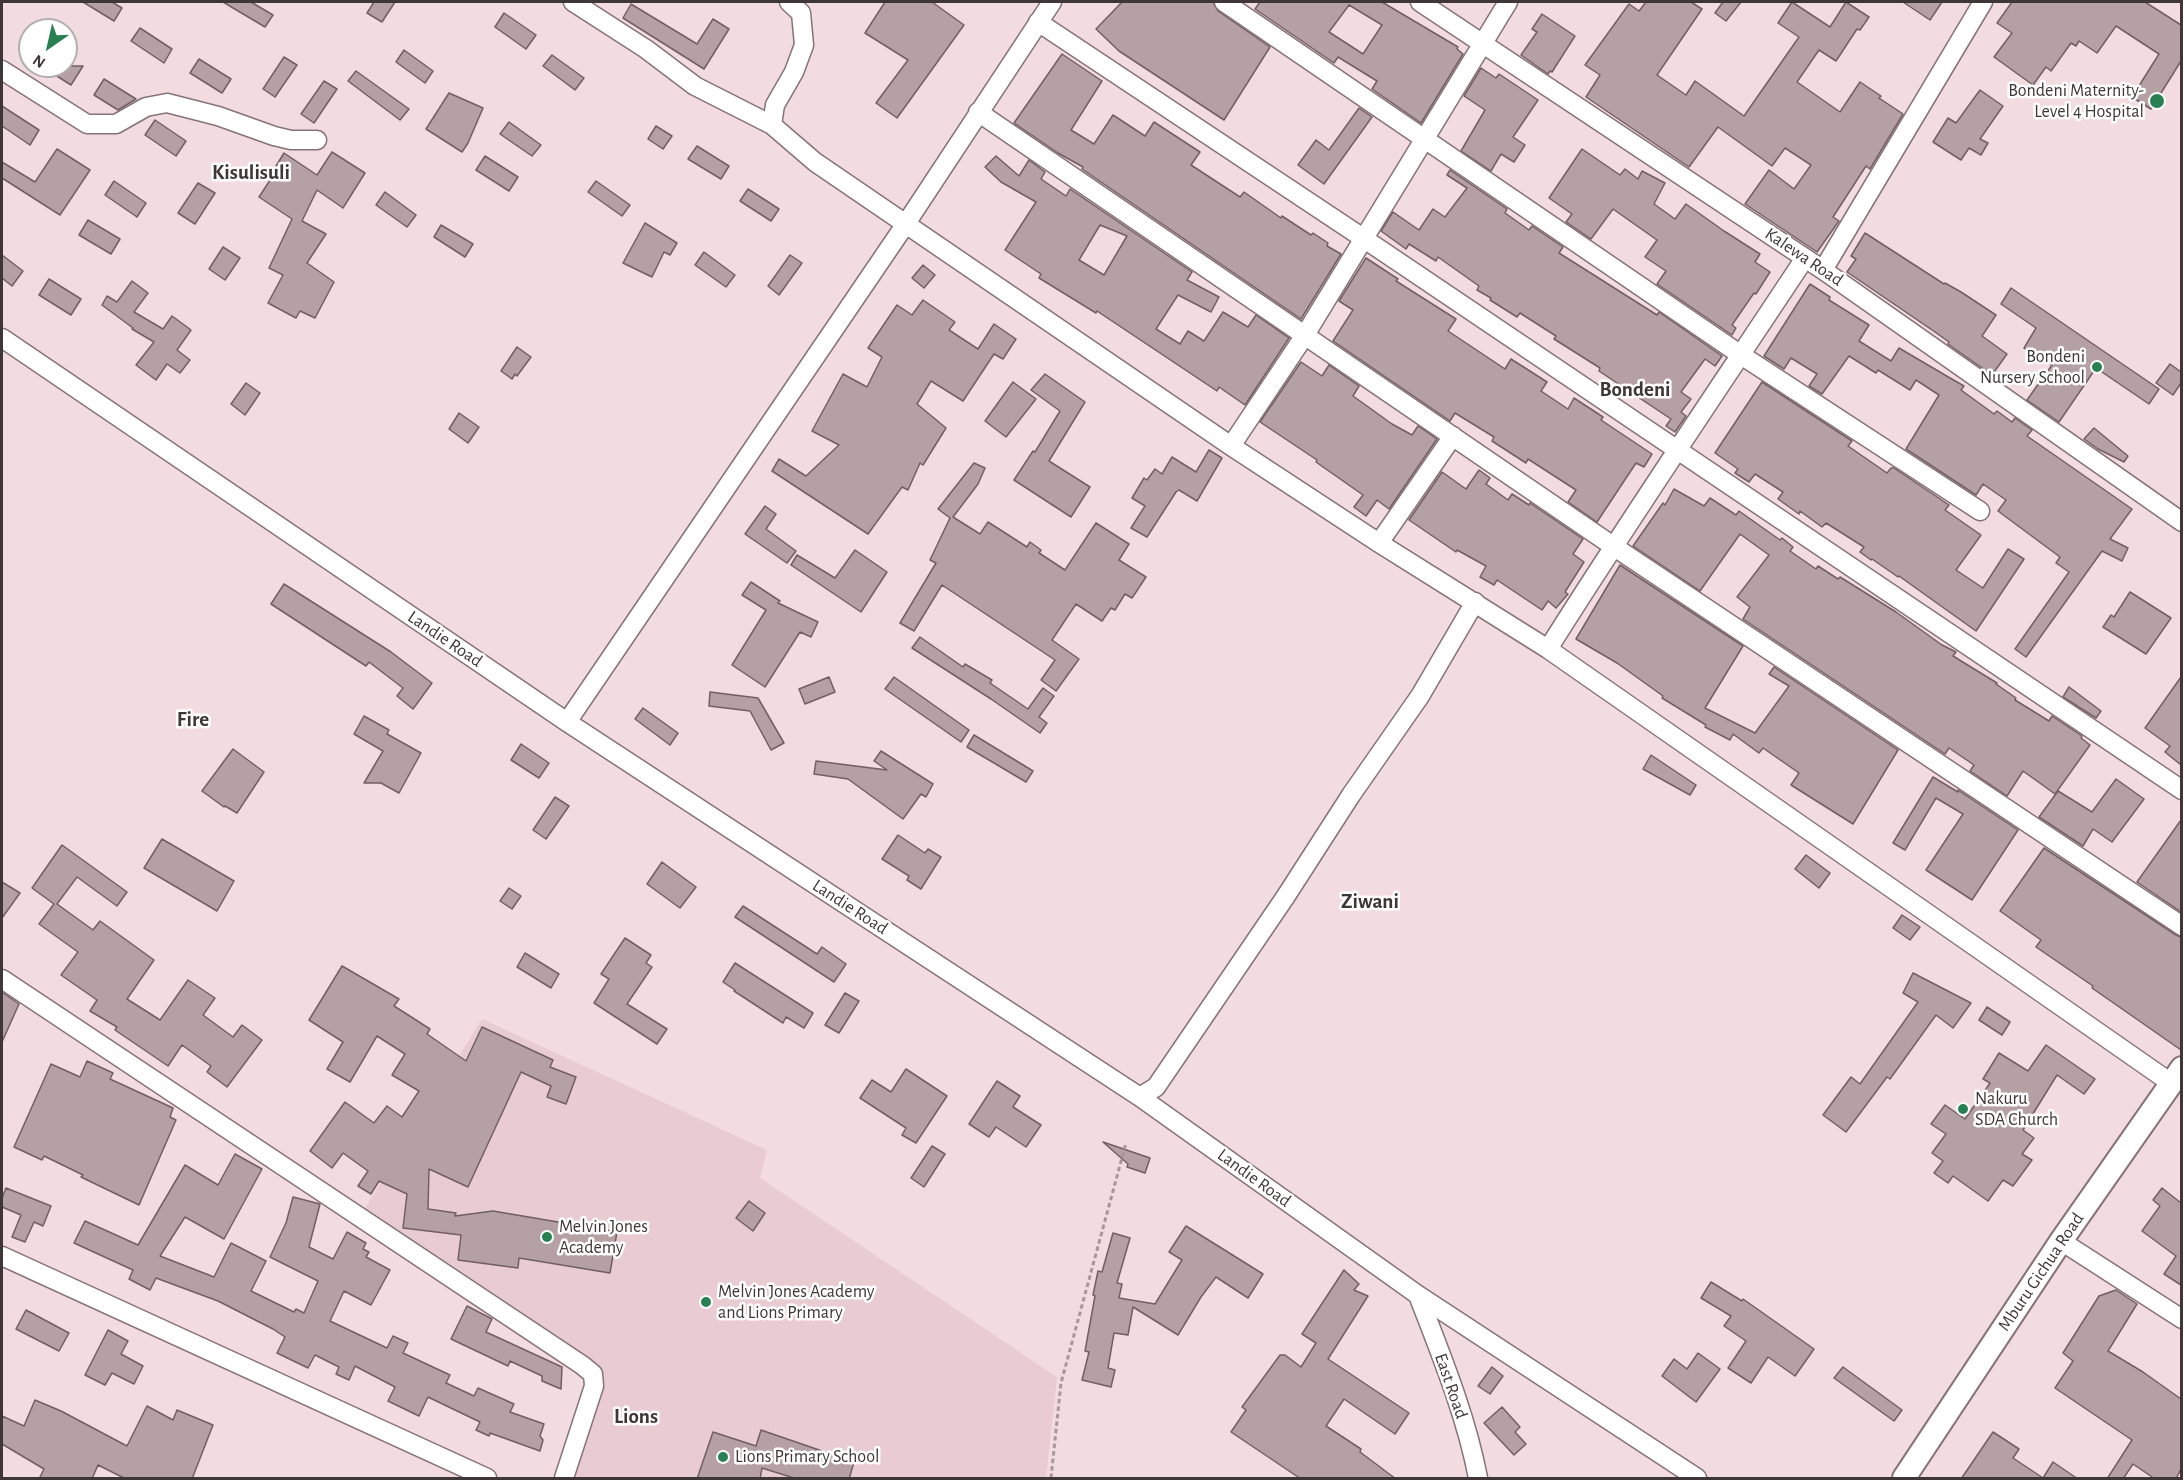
<!DOCTYPE html>
<style>
body{margin:0}
#map{position:relative;width:2183px;height:1480px;overflow:hidden;background:#f2dce0;font-family:"Alegreya Sans",sans-serif}
canvas{display:block}
.frame{position:absolute;inset:0;border:3px solid #3e3637;pointer-events:none}
.north{position:absolute;left:18px;top:18px;width:60px;height:60px;box-sizing:border-box;background:#fff;border:2px solid #b2afaf;border-radius:50%;rotate:214deg;font-size:16px;font-weight:700;line-height:24px;text-align:center;color:#3e3637}
.north::after{content:'';display:block;margin:auto;width:21px;height:27px;background:#298053;clip-path:polygon(50% 0,100% 100%,50% 72%,0 100%)}
</style>
<div id="map">
<canvas width="2183" height="1480"></canvas>
<div class="frame"></div>
<div class="north">N</div>
</div>
<script>
const g = document.querySelector('canvas').getContext('2d');
g.lineJoin = 'round';
function fill(path, color) {
  g.fillStyle = color;
  g.fill(path, 'evenodd');
}
function trace(path, color, width, dash) {
  g.strokeStyle = color;
  g.lineWidth = width;
  g.lineCap = dash ? 'butt' : 'round';
  g.setLineDash(dash || []);
  g.stroke(path);
}
function label(font, color, halo, rows, align = 'center') {
  g.font = font + ' "Alegreya Sans",sans-serif';
  g.lineWidth = 5;
  g.setLineDash([]);
  g.textBaseline = 'middle';
  g.strokeStyle = halo;
  g.fillStyle = color;
  for (const [text, x, y, turn = 0] of rows) {
    g.save();
    g.translate(x, y);
    g.rotate((+turn || 0) * Math.PI / 180);
    g.textAlign = isNaN(turn) ? turn : align;
    if (halo) g.strokeText(text, 0, 0);
    g.fillText(text, 0, 0);
    g.restore();
  }
}
const built = new Path2D(`
 M482,1019L767,1150L760,1178L1057,1377L1046,1478H554L591,1384L354,1226Z`);
const building = new Path2D(`
 M83,2H112L122,8L114,21Z
 M223,2H251L273,15L265,27Z
 M374,2H395L382,22L367,13Z
 M885,2H932L964,25L897,118L876,103L908,60L865,33Z
 M1122,2H1213L1218,11L1270,47L1224,120L1119,51L1096,29Z
 M1260,2H1382L1458,47L1457,49L1463,54L1421,123L1372,89L1377,81L1338,57L1334,63L1255,9ZM1349,5L1382,25L1363,54L1329,32Z
 M1646,2H1691L1702,9L1657,75L1686,95L1695,81L1744,116L1799,37L1778,23L1792,2L1830,27L1846,2L1869,17L1860,30L1857,29L1836,61L1819,50L1797,82L1840,112L1860,82L1881,96L1879,98L1903,114L1870,169L1866,166L1833,217L1839,221L1817,252L1745,204L1769,170L1794,189L1811,165L1785,148L1772,166L1718,127L1689,167L1586,97L1600,75L1585,65L1629,4L1639,11Z
 M1723,2H1741L1726,21L1715,13Z
 M1903,2H1942L1930,20Z
 M2012,2H2145L2181,25V61L2151,109L2132,97L2159,54L2116,26L2097,53L2079,41L2076,46L2071,43L2051,71L2046,67L2033,85L1994,57L2012,33L1997,23Z
 M631,4L697,44L713,19L729,29L704,69L623,18Z
 M504,13L536,35L526,49L495,27Z
 M1542,14L1575,36L1552,72L1550,71L1548,74L1521,55L1537,32L1532,29Z
 M140,28L172,49L164,63L131,41Z
 M404,50L433,71L425,83L396,62Z
 M1062,54L1102,81L1071,130L1094,144L1113,115L1145,136L1154,122L1200,152L1191,165L1240,197L1244,192L1281,218L1282,216L1311,235L1313,233L1328,243L1327,246L1341,254L1301,319L1082,169L1083,167L1058,153L1014,123Z
 M552,55L584,78L575,90L543,66Z
 M284,57L297,65L275,97L263,89Z
 M199,59L231,79L222,93L190,73Z
 M41,66H83L71,85Z
 M1481,68L1496,78L1499,74L1538,100L1513,137L1525,145L1514,162L1501,154L1491,171L1461,151L1485,110L1464,96Z
 M356,71L409,109L400,120L348,81Z
 M104,79L136,99L118,110L94,95Z
 M324,81L337,89L314,123L301,114Z
 M1980,90L2003,106L1980,139L1988,143L1981,155L1969,148L1961,160L1933,142L1948,118L1956,123Z
 M449,93L483,108L468,143L462,152L426,129Z
 M2,106L39,130L30,145L2,126Z
 M1359,108L1372,117L1324,184L1298,165L1316,140L1329,150Z
 M155,120L186,141L176,156L145,135Z
 M509,122L541,145L532,156L500,134Z
 M656,126L672,136L663,149L648,139Z
 M697,146L729,166L721,179L688,159Z
 M57,149L90,170L60,215L2,178V162L35,182Z
 M1582,149L1620,175L1625,169L1638,179L1642,171L1665,183L1654,204L1675,219L1686,204L1724,231L1760,254L1755,262L1770,272L1756,294L1754,293L1732,325L1736,328L1732,335L1657,284L1666,271L1645,257L1657,240L1613,209L1591,239L1566,222L1572,214L1549,198Z
 M332,152L365,173L343,208L317,190L302,221L326,234L307,263L334,282L315,318L300,311L296,318L268,303L283,275L269,268L292,219L259,197L278,168L276,166L284,153L317,175Z
 M485,156L518,177L509,191L476,170Z
 M996,156L1019,176L1029,160L1045,172L1041,179L1066,196L1070,189L1192,272L1187,280L1219,297L1211,312L1178,295L1156,329L1180,344L1188,331L1204,341L1223,312L1248,327L1256,315L1289,338L1245,405L1219,387L1217,391L1097,311L1096,313L1039,278L1041,274L1005,250L1036,202L1001,182L985,167ZM1100,225L1127,236L1104,275L1079,260Z
 M1450,170L1507,209L1505,213L1529,230L1532,226L1563,247L1559,253L1657,315L1659,312L1722,356L1715,366L1705,359L1681,392L1691,399L1681,412L1686,416L1675,432L1666,426L1671,419L1599,371L1600,368L1554,339L1556,336L1520,313L1517,317L1490,300L1491,298L1477,290L1479,286L1438,257L1436,261L1409,244L1406,249L1381,231L1393,212L1419,230L1433,209L1445,217L1467,188L1447,175Z
 M114,181L146,203L137,217L105,195Z
 M596,181L630,205L622,216L588,192Z
 M198,183L215,193L195,224L178,213Z
 M748,189L779,209L771,221L740,201Z
 M385,192L416,215L407,227L376,205Z
 M88,220L120,239L111,254L79,235Z
 M645,223L677,243L670,255L664,252L652,277L623,263Z
 M441,225L473,244L465,257L434,237Z
 M1865,233L1944,284L1945,283L1961,292L1996,315L1982,336L2007,354L1992,375L1948,344L1949,342L1935,332L1847,272L1856,259L1851,256Z
 M223,247L240,258L225,280L209,269Z
 M704,252L735,275L726,287L695,265Z
 M2,255L23,271L12,286L2,278Z
 M790,255L802,263L779,295L768,286Z
 M1366,258L1398,279L1396,281L1456,319L1448,331L1505,369L1511,359L1547,382L1541,391L1568,409L1574,398L1603,417L1601,420L1652,454L1644,467L1636,463L1597,522L1568,502L1576,490L1528,459L1526,463L1492,441L1494,437L1455,413L1450,421L1333,341L1353,310L1339,301Z
 M923,265L935,275L924,288L912,278Z
 M49,279L81,299L71,315L39,295Z
 M132,281L148,293L134,312L163,329L172,316L191,330L177,350L190,360L180,373L167,364L156,380L136,365L154,342L132,329L133,328L102,305L107,296L117,302Z
 M1810,284L1830,297L1829,300L1869,325L1859,341L1891,361L1899,348L1950,378L1964,386L1961,390L1994,414L1997,411L2012,422L2015,418L2032,430L2027,436L2132,509L2110,539L2128,548L2122,561L2102,551L2026,657L2015,649L2069,572L2056,563L2060,557L1998,511L2006,500L1983,484L1976,495L1906,449L1939,395L1916,380L1910,390L1878,370L1876,373L1849,356L1822,394L1809,386L1817,374L1791,358L1784,369L1764,356Z
 M2011,288L2159,389L2149,404L2096,368L2059,422L2027,400L2052,365L2024,348L2036,328L2001,304Z
 M923,300L955,322L949,330L978,349L994,324L1016,339L1003,359L994,354L963,401L931,381L917,404L946,428L923,465L920,463L908,490L902,487L868,534L772,471L779,459L806,476L839,445L812,431L843,374L867,387L882,357L868,348L897,305L912,315Z
 M517,347L531,357L517,376L515,374L512,379L501,371Z
 M1301,362L1322,376L1329,365L1359,386L1353,396L1392,424L1412,435L1418,426L1437,439L1389,509L1377,500L1366,516L1354,507L1363,495L1316,462L1317,460L1260,422Z
 M2170,364L2181,372V383L2173,395L2156,383Z
 M1045,374L1085,402L1049,461L1090,487L1071,517L1014,480L1033,451L1035,452L1060,411L1031,390Z
 M1013,382L1036,399L1006,437L985,421Z
 M1762,382L1852,441L1848,446L1887,473L1891,468H1894L1949,505L1945,510L1981,535L1956,570L1983,588L2008,549L2024,559L1976,631L1899,576L1898,577L1872,559L1871,560L1860,552L1864,547L1826,523L1822,527L1800,511L1799,514L1778,499L1783,492L1755,474L1749,482L1735,473L1738,469L1715,453Z
 M246,383L260,393L245,415L231,404Z
 M459,413L479,427L468,443L449,429Z
 M2094,428L2128,456L2124,462L2098,449L2084,439Z
 M1209,450L1222,458L1197,501L1179,490L1176,492L1147,537L1131,528L1145,506L1132,498L1144,478L1147,480L1155,469L1162,474L1172,457L1196,472Z
 M974,463L985,468L978,484L953,517L980,534L988,522L1027,547L1030,542L1041,550L1039,553L1065,570L1096,523L1129,544L1119,560L1146,577L1132,598L1125,594L1115,610L1111,608L1102,621L1076,604L1052,640L1079,659L1056,691L1041,680L1055,660L942,585L914,631L900,623L936,563L930,560L950,518L938,509Z
 M1479,470L1490,478L1486,484L1508,500L1512,494L1529,505L1530,503L1583,539L1573,554L1584,562L1565,592L1568,594L1556,608L1548,601L1542,610L1497,580L1494,585L1480,577L1486,566L1457,550L1456,552L1409,520L1442,472L1466,489Z
 M1674,489L1704,506L1710,498L1736,515L1739,511L1780,540L1782,538L1793,547L1790,551L1816,569L1818,566L1838,579L1840,577L1896,612L1942,645L1956,652L1953,656L1997,683L1996,684L2016,698L2015,700L2049,721L2052,716L2082,736L2081,738L2090,745L2055,794L2023,771L2007,796L1970,771L1974,765L1949,748L1945,754L1743,619L1750,607L1737,597L1769,555L1740,534L1700,591L1633,546L1663,503L1665,505Z
 M765,506L776,514L766,529L796,551L787,563L745,534Z
 M855,550L887,572L861,612L791,565L797,555L835,578Z
 M1620,565L1743,646L1705,708L1755,733L1789,686L1769,674L1774,667L1898,750L1853,824L1791,785L1799,773L1763,748L1759,753L1733,734L1730,740L1705,727L1706,725L1662,698L1663,696L1617,663L1576,639Z
 M751,582L780,601L778,603L818,622L811,637L800,632L765,687L732,665L766,610L742,595Z
 M284,584L391,652L432,683L413,709L397,696L403,688L369,662L366,666L271,604Z
 M2130,592L2171,618L2146,654L2103,627L2111,615L2114,617Z
 M920,637L963,667L965,664L992,680L990,683L1028,709L1043,688L1054,696L1039,717L1047,723L1040,733L991,699L912,648Z
 M829,677L835,692L805,704L799,689Z
 M894,677L969,730L961,742L885,689Z
 M2181,677V765L2165,752L2170,746L2145,728Z
 M2069,687L2101,711L2096,718L2063,697Z
 M710,692L758,698L784,743L771,750L750,711L709,706Z
 M643,708L678,733L670,745L635,719Z
 M364,716L389,730L387,734L421,753L399,793L381,783H364L383,751L354,734Z
 M974,735L1033,771L1026,782L967,747Z
 M521,744L549,763L539,778L511,760Z
 M233,749L264,772L237,813L225,806L224,807L202,791Z
 M881,751L933,784L926,797L921,794L903,819L848,779L814,774L816,761L887,770L874,761Z
 M1651,755L1696,785L1690,795L1643,769Z
 M1933,777L1958,792V790L2018,830L1972,900L1926,870L1963,814L1936,798L1905,850L1893,843Z
 M2116,779L2144,799L2112,842L2093,829L2083,846L2039,817L2058,791L2092,812Z
 M555,797L569,806L546,839L533,830Z
 M2181,820V912L2137,882Z
 M898,835L925,853L928,849L941,857L921,889L907,880L909,876L882,859Z
 M162,839L234,881L217,911L144,868Z
 M62,845L127,892L117,906L77,877L57,904L93,930L100,921L154,960L127,999L160,1020L188,980L215,998L203,1015L233,1037L242,1025L262,1040L227,1087L207,1072L211,1066L182,1045L168,1066L115,1030L117,1027L90,1011L97,1000L61,975L78,952L39,924L54,904L32,888Z
 M2044,848L2176,935L2181,937V1050L2092,988L2093,986L2036,947L2041,940L2000,911Z
 M1806,855L1830,873L1819,888L1795,869Z
 M662,862L696,887L680,908L647,884Z
 M2,882L20,893L2,918Z
 M509,888L521,896L512,909L500,901Z
 M743,906L817,954L822,947L846,964L834,982L735,917Z
 M1902,915L1920,927L1910,940L1893,928Z
 M625,938L651,955L646,963L652,967L627,1004L667,1029L657,1044L594,1003L609,979L601,974Z
 M525,953L559,974L551,988L517,967Z
 M735,963L813,1013L804,1028L786,1017L783,1023L734,991L735,990L723,982Z
 M342,966L399,999L394,1006L430,1029L427,1034L466,1061L482,1027L553,1060L550,1067L576,1077L566,1104L547,1097L551,1086L521,1072L468,1187L429,1169L428,1209L456,1213L455,1216L493,1211L617,1232L610,1273L519,1258L518,1268L458,1260L461,1235L403,1228L407,1194L379,1181L371,1194L358,1186L368,1171L343,1153L332,1168L310,1151L345,1102L374,1123L387,1106L402,1117L419,1091L392,1075L405,1054L377,1036L350,1082L327,1069L343,1042L309,1020Z
 M1913,973L1971,1003L1953,1028L1936,1015L1890,1079L1887,1077L1846,1132L1823,1115L1851,1077L1860,1084L1918,1002L1903,993Z
 M2,992L19,1004L2,1042Z
 M845,993L859,1001L839,1033L825,1025Z
 M1987,1007L2010,1022L2002,1035L1979,1020Z
 M2046,1045L2095,1079L2084,1094L2057,1075L2023,1130L2034,1138L2022,1154L2032,1160L2013,1186L2003,1180L1988,1201L1953,1176L1948,1183L1934,1173L1943,1161L1932,1153L1946,1134L1931,1124L1945,1105L1965,1119L1990,1083L1983,1079L1999,1053L2028,1071Z
 M87,1061L113,1073L110,1079L173,1108L170,1117L176,1120L139,1205L81,1177L83,1175L44,1156L42,1160L14,1147L51,1064L80,1077Z
 M906,1069L947,1096L916,1143L902,1135L906,1128L860,1098L872,1080L891,1092Z
 M997,1081L1020,1096L1013,1107L1041,1125L1026,1147L996,1127L989,1137L969,1124Z
 M1103,1142L1150,1158L1145,1173L1127,1167L1128,1164Z
 M932,1146L945,1154L924,1187L911,1178Z
 M235,1154L262,1169L224,1239L185,1217L160,1256L214,1277L231,1243L266,1261L251,1291L294,1312L296,1309L304,1313L318,1281L270,1257L286,1223L293,1197L320,1204L309,1247L333,1259L347,1232L366,1243L363,1249L369,1252L366,1257L390,1270L371,1305L344,1291L330,1321L387,1348L393,1336L408,1343L403,1353L450,1375L446,1383L474,1396L478,1388L514,1404L510,1412L544,1424L540,1436L543,1440L540,1451L490,1433L489,1436L476,1430L480,1422L428,1397L419,1416L388,1401L395,1387L355,1366L349,1380L336,1374L339,1367L315,1355L308,1368L277,1353L285,1337L273,1329L218,1301L156,1278L150,1290L129,1279L133,1270L74,1243L85,1221L138,1245L185,1165L218,1185Z
 M6,1188L51,1206L43,1226L34,1222L25,1242L12,1237L21,1215L2,1207V1198Z
 M2162,1188L2181,1203V1285L2164,1274L2176,1256L2142,1231L2160,1206L2153,1200Z
 M749,1201L765,1213L753,1231L736,1218Z
 M1186,1226L1263,1274L1248,1298L1216,1277L1201,1297L1178,1335L1133,1307L1128,1335L1114,1333L1108,1368L1115,1370L1111,1387L1082,1380L1089,1352L1085,1351L1095,1296L1093,1295L1098,1271L1102,1272L1113,1233L1130,1238L1117,1283L1122,1284L1119,1298L1155,1304L1182,1260L1169,1252Z
 M1344,1270L1359,1284L1354,1290L1368,1296L1328,1359L1409,1413L1395,1434L1344,1399L1326,1426L1361,1449L1360,1452L1396,1479H1301L1231,1432L1246,1410L1242,1407L1280,1355H1285L1301,1367L1316,1343L1302,1334Z
 M1711,1282L1742,1301L1743,1299L1814,1349L1795,1376L1768,1357L1751,1383L1728,1368L1746,1341L1724,1326L1731,1316L1701,1298Z
 M2116,1290L2137,1304L2108,1351L2143,1372L2181,1399V1469L2176,1479H2155L2133,1464L2123,1479H2107L2132,1440L2055,1388L2073,1361L2063,1353L2099,1296Z
 M467,1306L492,1319L486,1332L562,1367L561,1389L542,1381V1376L510,1361L508,1366L451,1339Z
 M26,1310L69,1333L59,1351L16,1329Z
 M108,1330L128,1341L121,1354L143,1366L134,1384L112,1373L105,1385L85,1375Z
 M1698,1353L1720,1369L1696,1402L1662,1376L1674,1359L1687,1369Z
 M1492,1367L1503,1376L1490,1394L1478,1386Z
 M1843,1367L1902,1410L1894,1421L1834,1378Z
 M35,1400L61,1411L127,1446L147,1406L173,1420L177,1410L213,1425L192,1479H126L98,1465L92,1479H39L44,1469L2,1444V1416L24,1426Z
 M1502,1407L1520,1427L1515,1432L1526,1444L1514,1455L1484,1423Z
 M761,1430L854,1462L849,1479H797L762,1468L760,1479H697L713,1432L756,1446Z
 M1993,1432L2019,1449L2013,1458L2043,1478L2053,1462L2078,1479H1961Z`);
const path = new Path2D(`
 M1051,1478L1061,1383L1126,1143`);
const minor = new Path2D(`
 M573,2L646,49L695,86L772,125
 M789,2L801,13L804,45L794,72L775,105L772,125L815,162L1231,446L1379,543L1548,649L2171,1083
 M1224,2L1741,355L1980,511
 M1420,2L1823,270L2182,522
 M1038,22L1363,238L2182,790
 M2,70L87,124H116L146,107L167,103L218,116L274,136L291,140H317
 M978,112L1613,546L2182,926
 M1823,270L1983,2
 M2,338L567,722L1140,1097L1418,1295L1697,1478
 M1231,446L1305,335L1508,2
 M1379,543L1453,436
 M1548,649C1631,517 1719,388 1805,258
 M567,722L905,225L1052,2
 M2,979L582,1365L593,1374L594,1386L564,1478
 M1140,1097L1156,1087L1286,896L1351,795L1420,696L1475,602
 M2061,1241L2182,1319
 M2,1256L487,1478
 M1418,1295C1441,1355 1466,1415 1478,1478`);
const tertiary = new Path2D(`
 M1904,1478L2061,1241L2182,1068`);
const markers = [
 [2157,101,8,"#298053"],
 [2097,367,6,"#298053"],
 [1963,1109,6,"#298053"],
 [547,1237,6,"#298053"],
 [706,1302,6,"#298053"],
 [723,1457,6,"#298053"]
];
const poiNames = [
 ["Bondeni Maternity-",2144,91,"right"],
 ["Level 4 Hospital",2144,112,"right"],
 ["Bondeni",2085,357,"right"],
 ["Nursery School",2085,378,"right"],
 ["Nakuru",1975,1099],
 ["SDA Church",1975,1120],
 ["Melvin Jones",559,1227],
 ["Academy",559,1248],
 ["Melvin Jones Academy",718,1292],
 ["and Lions Primary",718,1313],
 ["Lions Primary School",735,1457]
];
const streetNames = [
 ["Kalewa Road",1804,257,34],
 ["Landie Road",445,639,34],
 ["Landie Road",850,907,33],
 ["Landie Road",1254,1178,36],
 ["Mburu Gichua Road",2041,1272,-56],
 ["East Road",1451,1386,71]
];
const quarterNames = [
 ["Kisulisuli",251,173],
 ["Bondeni",1635,390],
 ["Fire",193,720],
 ["Ziwani",1370,902],
 ["Lions",636,1417]
];
fill(built, '#e9ccd1');
fill(building, '#b5a1a4');
trace(building, '#725f62', 1.5);
trace(minor, '#867376', 21);
trace(tertiary, '#867376', 26);
trace(path, '#a79799', 3, [4.5, 3]);
trace(minor, '#fff', 18);
trace(tertiary, '#fff', 22);
for (const [x, y, r, color] of markers) {
  const dot = new Path2D();
  dot.arc(x, y, r, 0, 2 * Math.PI);
  g.fillStyle = color;
  g.fill(dot);
  trace(dot, '#fff', 2);
}
label('18px', '#3e3637', '#fff', poiNames, 'left');
label('18px', '#3e3637', '#fff', streetNames);
label('bold 21px', '#3e3637', '#fff', quarterNames);
</script>
